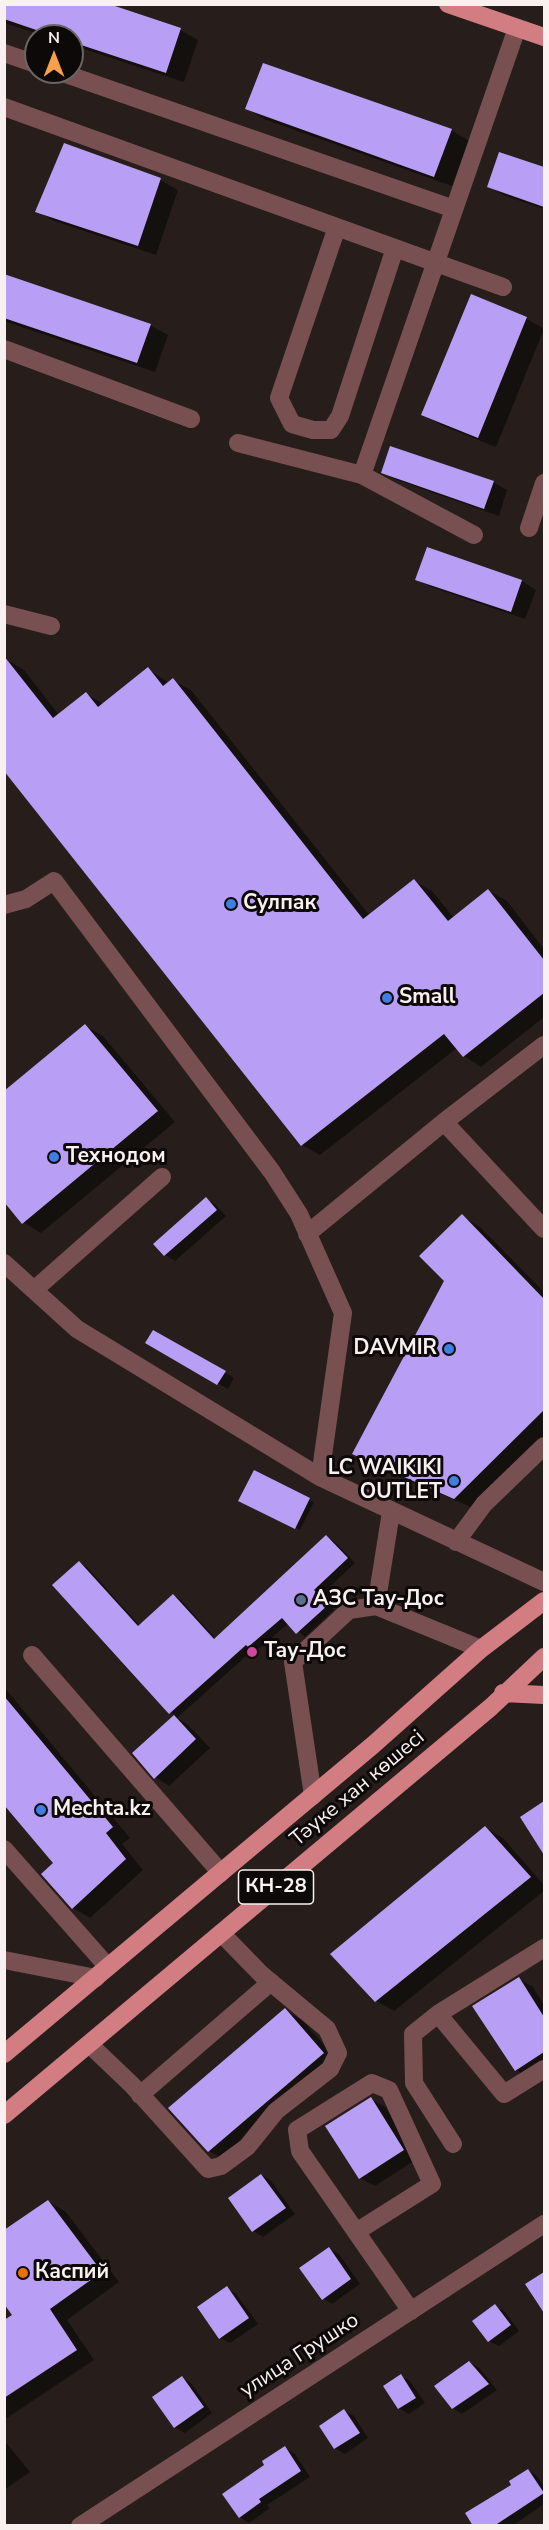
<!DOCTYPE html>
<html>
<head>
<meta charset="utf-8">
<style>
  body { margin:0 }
  #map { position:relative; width:549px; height:2530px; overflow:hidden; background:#271e1b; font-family:"Nunito Sans",sans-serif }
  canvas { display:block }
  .frame { position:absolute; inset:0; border:6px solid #f8f1ef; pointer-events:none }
  .north { position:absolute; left:24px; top:24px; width:60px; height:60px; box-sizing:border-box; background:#0d0908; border:2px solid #6b6664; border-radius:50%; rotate:0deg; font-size:16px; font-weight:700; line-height:24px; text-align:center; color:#f8f1ef }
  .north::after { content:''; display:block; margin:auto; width:21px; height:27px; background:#f9a04c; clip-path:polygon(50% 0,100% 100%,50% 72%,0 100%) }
</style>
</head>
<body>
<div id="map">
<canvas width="549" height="2530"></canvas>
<div class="frame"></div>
<div class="north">N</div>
</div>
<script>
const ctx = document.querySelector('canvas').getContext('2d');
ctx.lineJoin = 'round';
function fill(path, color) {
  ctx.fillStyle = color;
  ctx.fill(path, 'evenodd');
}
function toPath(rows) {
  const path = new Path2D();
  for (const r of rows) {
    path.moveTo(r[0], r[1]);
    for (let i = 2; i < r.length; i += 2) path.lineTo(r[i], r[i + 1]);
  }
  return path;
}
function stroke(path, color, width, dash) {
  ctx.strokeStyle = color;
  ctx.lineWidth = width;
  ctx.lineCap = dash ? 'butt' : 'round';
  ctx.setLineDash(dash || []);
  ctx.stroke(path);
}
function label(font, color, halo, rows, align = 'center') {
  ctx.font = font + ' "Nunito Sans",sans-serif';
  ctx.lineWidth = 6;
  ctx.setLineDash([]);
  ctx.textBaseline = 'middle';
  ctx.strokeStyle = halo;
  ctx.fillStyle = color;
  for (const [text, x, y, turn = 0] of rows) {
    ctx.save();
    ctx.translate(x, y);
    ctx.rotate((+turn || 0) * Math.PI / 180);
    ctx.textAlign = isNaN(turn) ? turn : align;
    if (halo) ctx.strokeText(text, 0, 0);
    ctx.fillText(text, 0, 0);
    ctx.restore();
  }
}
fill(toPath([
  [4,4,180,30,198,40,184,82,72,45,72,36,45,36,4,23],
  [247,108,451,130,469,141,452,186,264,119],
  [500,154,544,169,544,209,503,195,489,186],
  [160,180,178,190,156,255,54,221,37,211],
  [4,276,150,325,168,335,155,372,4,321],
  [472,296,527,319,544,329,496,447,441,425,423,414],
  [383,472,493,482,507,490,499,516,397,480],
  [428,549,522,581,536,590,525,619,431,587,417,579],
  [6,659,24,670,59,715,86,694,104,704,148,669,169,683,173,680,191,690,370,916,414,881,432,891,454,918,489,891,507,901,544,949,544,1017,481,1067,464,1056,457,1048,320,1155,302,1145],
  [85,1026,103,1036,175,1122,41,1233,23,1222],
  [206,1199,216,1205,226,1216,175,1261,165,1255,155,1244],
  [462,1216,480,1227,544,1292,544,1438,473,1508,371,1464,354,1454,445,1281],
  [154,1332,234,1378,228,1389,147,1343],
  [254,1472,314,1502,300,1530,240,1500],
  [327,1537,334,1541,355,1563,321,1595,334,1610,305,1637,289,1623,256,1651,254,1649,177,1718,188,1725,210,1748,169,1786,155,1777,175,1716,54,1586,79,1563,87,1567,140,1626,174,1596,181,1600,216,1639],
  [4,1687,130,1838,122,1844,143,1870,90,1918,73,1908,55,1863,4,1803],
  [544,1803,544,1852,522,1817],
  [485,1828,503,1838,544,1885,544,1891,394,2011,376,2001,333,1955],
  [519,1979,533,1987,544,2005,544,2069,530,2078,516,2070],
  [285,2010,303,2021,341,2064,227,2161,209,2151],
  [371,2099,385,2107,417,2159,375,2186,360,2178,327,2126],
  [262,2175,271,2181,295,2214,263,2237,253,2231],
  [48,2201,66,2212,119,2282,67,2320,94,2360,4,2420,4,2322,14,2316],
  [329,2249,339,2254,360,2284,332,2304,323,2298],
  [227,2288,236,2294,258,2324,230,2343,220,2338],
  [495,2306,505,2312,519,2331,499,2346,489,2341],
  [469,2362,479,2368,497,2390,462,2414,453,2408],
  [401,2376,410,2381,425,2403,409,2414,399,2408,385,2386],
  [182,2378,191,2383,212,2413,185,2433,175,2427],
  [344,2411,354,2416,368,2438,345,2454,335,2448],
  [4,2440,30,2472,4,2490],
  [285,2448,295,2454,310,2477,267,2505,270,2508,249,2523,240,2517,266,2465],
  [528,2470,537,2476,544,2487,544,2504,512,2526,475,2526]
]), '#0007');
fill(toPath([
  [4,4,109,4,181,28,166,73,72,42,72,36,54,36,4,19],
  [263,63,452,129,434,177,245,109],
  [64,143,161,178,138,246,35,212],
  [499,152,544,167,544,207,487,187],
  [4,274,151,324,137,363,4,318],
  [471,294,527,317,478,438,421,415],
  [390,446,494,481,484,509,381,473],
  [427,547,522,580,511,612,415,580],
  [4,656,53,718,86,692,98,707,148,667,163,686,173,678,363,919,414,879,448,921,488,889,544,960,544,993,463,1057,444,1034,301,1146,4,771],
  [85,1024,158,1111,22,1224,4,1202,4,1091],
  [206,1197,217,1210,164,1256,153,1244],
  [462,1214,544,1299,544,1410,454,1499,352,1454,444,1281,419,1256],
  [153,1330,226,1371,217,1385,145,1343],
  [254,1470,310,1498,295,1529,238,1501],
  [326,1535,348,1558,314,1590,328,1605,296,1634,282,1618,248,1647,246,1645,169,1714,52,1585,79,1561,138,1626,173,1594,214,1639],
  [4,1696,113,1827,106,1833,126,1859,72,1909,41,1874,53,1863,4,1805],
  [174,1715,196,1739,154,1779,132,1753],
  [544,1801,544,1855,520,1817],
  [485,1826,531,1877,375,2002,330,1954],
  [519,1977,544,2017,544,2052,515,2071,472,2006],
  [285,2008,324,2053,208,2152,168,2108],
  [371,2097,404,2150,359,2179,325,2126],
  [261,2174,286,2208,252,2232,228,2198],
  [48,2200,102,2272,50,2309,77,2350,4,2398,4,2320,12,2315,4,2304,4,2230],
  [329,2247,351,2279,322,2300,299,2268],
  [544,2272,544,2313,525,2284],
  [227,2286,249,2318,219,2339,197,2307],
  [495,2304,511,2325,488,2342,472,2321],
  [469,2361,489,2384,452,2409,434,2386],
  [401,2374,416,2398,398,2409,383,2386],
  [182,2376,204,2407,174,2428,152,2397],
  [344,2409,360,2433,334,2449,319,2426],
  [285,2446,301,2471,259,2499,261,2502,239,2518,222,2494,264,2465,262,2461],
  [528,2469,544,2493,494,2526,473,2526,465,2513,511,2485,509,2481]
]), '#b99ef5');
stroke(toPath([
  [4,53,36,64],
  [60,72,454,209],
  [4,107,503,287],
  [337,227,279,398,292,424,313,430,331,430,340,416,395,248],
  [4,349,191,419],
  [238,443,362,475,474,535],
  [362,475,517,28],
  [529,528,544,483],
  [4,614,51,626],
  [4,905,26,899,54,881,272,1172,299,1214,343,1313,320,1477],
  [444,1122,544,1229],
  [307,1234,444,1122,544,1045],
  [4,1263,77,1329,320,1477,544,1582],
  [34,1290,162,1177],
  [456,1542,484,1504,544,1446],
  [376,1606,391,1512],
  [32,1655,221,1873],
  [313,1796,293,1662,349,1610,376,1606,481,1649],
  [4,1849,108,1967],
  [4,1960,96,1978],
  [438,2014,504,2094,544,2069],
  [89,2044,132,2085,208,2169,221,2166,247,2147,276,2111,330,2069,338,2053,327,2029,262,1975,221,1933],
  [140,2095,271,1982],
  [453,2144,414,2083,413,2034,438,2014,544,1948],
  [356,2232,432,2184,389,2090,372,2083,297,2130,300,2151,411,2311],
  [80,2526,544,2224]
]), '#795051', 18);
stroke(toPath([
  [448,4,544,37],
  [503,1693,544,1695],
  [4,2054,373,1745,481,1649,544,1601],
  [4,2115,491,1707,544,1657]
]), '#d27d81', 18);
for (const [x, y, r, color] of [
  [231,904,6,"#3f7fe0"],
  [387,998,6,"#3f7fe0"],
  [54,1157,6,"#3f7fe0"],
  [449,1349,6,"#3f7fe0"],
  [454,1481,6,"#3f7fe0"],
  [301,1600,6,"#5c6f8a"],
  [252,1652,6,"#d1479c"],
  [41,1810,6,"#3f7fe0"],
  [23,2273,6,"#e8710a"]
]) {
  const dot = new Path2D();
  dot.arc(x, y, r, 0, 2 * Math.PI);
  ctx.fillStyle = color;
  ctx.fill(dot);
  stroke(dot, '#0d0908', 2);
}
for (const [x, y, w] of [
  [276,1887,75]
]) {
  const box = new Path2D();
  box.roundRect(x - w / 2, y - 17, w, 34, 4.5);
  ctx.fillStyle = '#0d0908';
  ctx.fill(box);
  stroke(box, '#f8f1ef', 1.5);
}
label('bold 20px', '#f8f1ef', null, [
  ["КН-28",276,1887]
]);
label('bold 21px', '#f8f1ef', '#0d0908', [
  ["Сулпак",243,904],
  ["Small",399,998],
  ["Технодом",66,1157],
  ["DAVMIR",437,1349,"right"],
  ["LC WAIKIKI",442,1469,"right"],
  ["OUTLET",442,1493,"right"],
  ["АЗС Тау-Дос",313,1600],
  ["Тау-Дос",264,1652],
  ["Mechta.kz",53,1810],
  ["Каспий",35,2273]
], 'left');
label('21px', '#f8f1ef', '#0d0908', [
  ["Тәуке хан көшесі",358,1789,-40],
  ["улица Грушко",300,2356,-33]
]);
</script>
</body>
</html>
